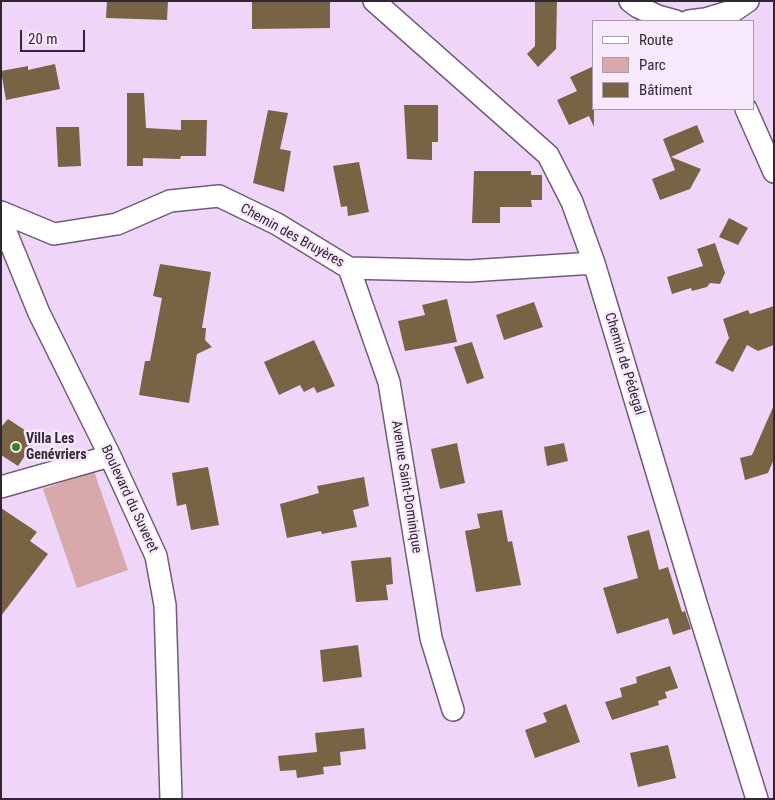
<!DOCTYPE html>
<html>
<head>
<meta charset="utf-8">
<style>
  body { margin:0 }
  #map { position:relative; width:775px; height:800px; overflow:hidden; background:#efd6f8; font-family:"Roboto Condensed",sans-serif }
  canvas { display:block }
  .frame { position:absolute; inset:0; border:2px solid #312734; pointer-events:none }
  .legend { position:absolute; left:592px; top:20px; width:162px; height:90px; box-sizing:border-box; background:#f7e8fc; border:1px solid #a89bac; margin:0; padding:6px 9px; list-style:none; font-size:15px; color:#312734 }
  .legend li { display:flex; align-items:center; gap:10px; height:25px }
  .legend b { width:25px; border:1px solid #a89bac }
  .scale { position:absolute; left:20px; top:30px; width:65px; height:22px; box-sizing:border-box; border:2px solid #312734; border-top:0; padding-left:6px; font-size:15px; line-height:18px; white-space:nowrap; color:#312734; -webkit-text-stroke:4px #f7e8fc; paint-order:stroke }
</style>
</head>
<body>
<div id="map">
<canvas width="775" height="800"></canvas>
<div class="frame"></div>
<ul class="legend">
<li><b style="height:6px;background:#fff"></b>Route</li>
<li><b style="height:14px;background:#d7a9aa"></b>Parc</li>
<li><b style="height:14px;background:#786444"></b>Bâtiment</li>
</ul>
<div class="scale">20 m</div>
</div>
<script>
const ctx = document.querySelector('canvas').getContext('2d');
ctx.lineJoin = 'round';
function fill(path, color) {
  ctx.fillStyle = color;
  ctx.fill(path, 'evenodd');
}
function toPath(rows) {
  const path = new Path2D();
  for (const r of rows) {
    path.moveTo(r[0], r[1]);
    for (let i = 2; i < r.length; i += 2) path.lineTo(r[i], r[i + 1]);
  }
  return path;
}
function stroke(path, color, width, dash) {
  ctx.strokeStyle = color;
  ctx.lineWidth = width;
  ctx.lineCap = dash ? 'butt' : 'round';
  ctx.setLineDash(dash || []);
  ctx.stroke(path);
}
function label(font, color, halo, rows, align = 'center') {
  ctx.font = font + ' "Roboto Condensed",sans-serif';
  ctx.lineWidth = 5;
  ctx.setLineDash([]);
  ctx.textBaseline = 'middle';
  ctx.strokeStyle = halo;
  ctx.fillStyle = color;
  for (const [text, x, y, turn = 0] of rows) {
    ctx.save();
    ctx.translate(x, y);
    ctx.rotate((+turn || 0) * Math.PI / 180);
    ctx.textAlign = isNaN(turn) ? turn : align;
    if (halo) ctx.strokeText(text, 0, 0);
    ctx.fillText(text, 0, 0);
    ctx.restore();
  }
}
fill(toPath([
  [94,471,128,570,77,588,43,489]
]), '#d7a9aa');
fill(toPath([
  [107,1,168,1,167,20,106,18],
  [252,1,330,2,330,28,252,29],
  [535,1,557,1,556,49,538,67,527,54,535,46],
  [55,64,60,89,6,100,1,71,28,66,28,70],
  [594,66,594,127,589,116,569,125,557,100,577,91,570,77],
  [127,93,144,93,146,128,181,130,181,120,207,120,206,156,181,156,180,159,143,158,143,166,127,166],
  [404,105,438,105,438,142,432,142,432,160,407,159],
  [268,110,288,113,280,149,291,151,284,192,253,183],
  [697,125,704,142,671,157,701,169,690,189,660,200,652,179,675,170,663,139],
  [56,127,79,127,81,166,58,167],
  [359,162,369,212,348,216,347,206,341,207,333,166],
  [474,171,531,171,531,175,542,175,542,200,531,200,532,207,500,207,500,223,472,223],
  [729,218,748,228,738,245,719,237],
  [715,243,725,273,720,284,710,283,707,287,692,291,691,288,672,294,667,277,703,266,697,249],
  [160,264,211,272,202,328,206,328,205,340,212,347,197,354,189,403,139,395,145,361,150,361,162,298,153,296],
  [447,299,457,342,405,351,398,321,425,315,422,305],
  [534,302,543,327,504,340,496,315],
  [774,306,774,345,758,351,747,345,733,372,715,363,729,338,723,319,748,310,750,314],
  [314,340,335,386,317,393,314,387,304,392,300,385,279,395,264,362],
  [472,342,484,378,467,384,454,347],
  [774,405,774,459,768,473,745,480,740,458,752,455],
  [8,419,37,438,18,466,1,455,1,427],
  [457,443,465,483,440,489,431,449],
  [564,443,568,461,547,466,544,447],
  [208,467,219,525,191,530,186,504,177,506,172,473],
  [364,477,369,506,353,510,357,527,322,534,321,531,287,538,280,504,319,493,317,486],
  [1,508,37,532,30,541,48,554,1,616],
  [502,510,508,542,512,541,521,585,476,592,465,531,480,528,477,514],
  [649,530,659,570,668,567,682,612,685,611,691,629,673,635,668,618,617,634,603,588,638,578,627,536],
  [391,557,393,584,386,585,388,600,356,602,351,561],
  [358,645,362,677,323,682,320,650],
  [670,666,678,688,665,692,667,698,658,701,659,705,612,720,605,702,622,697,620,688,637,683,636,677],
  [566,704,580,742,535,758,525,730,547,722,543,713],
  [364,728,366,749,340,752,341,765,323,767,324,774,297,778,296,770,280,771,278,756,317,752,315,733],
  [668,745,676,778,638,787,630,753]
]), '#786444');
const minor = toPath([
  [374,1,548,155,572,202,594,263,697,606,757,799],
  [630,1,638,7,658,16,676,21],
  [689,21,705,19,735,10,748,1],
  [746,109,774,172],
  [1,212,54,234,117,224,170,201,219,196,277,224,349,268,469,271,594,263],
  [1,220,39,313,110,456,156,556,165,605,171,799],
  [349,268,389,382,431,638,453,710],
  [1,487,110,456]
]);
stroke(minor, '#705b78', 24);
stroke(minor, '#fff', 21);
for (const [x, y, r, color] of [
  [16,447,5,"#3f8020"]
]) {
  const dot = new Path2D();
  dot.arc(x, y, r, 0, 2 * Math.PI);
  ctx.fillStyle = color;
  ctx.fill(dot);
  stroke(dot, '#f7e8fc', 2);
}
label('14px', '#312734', '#f7e8fc', [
  ["Chemin des Bruyères",292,236,29],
  ["Chemin de Pédegal",624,364,73],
  ["Avenue Saint-Dominique",406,487,81],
  ["Boulevard du Suveret",129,499,65]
]);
label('bold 14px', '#312734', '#f7e8fc', [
  ["Villa Les",26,439],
  ["Genévriers",26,455]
], 'left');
</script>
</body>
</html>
